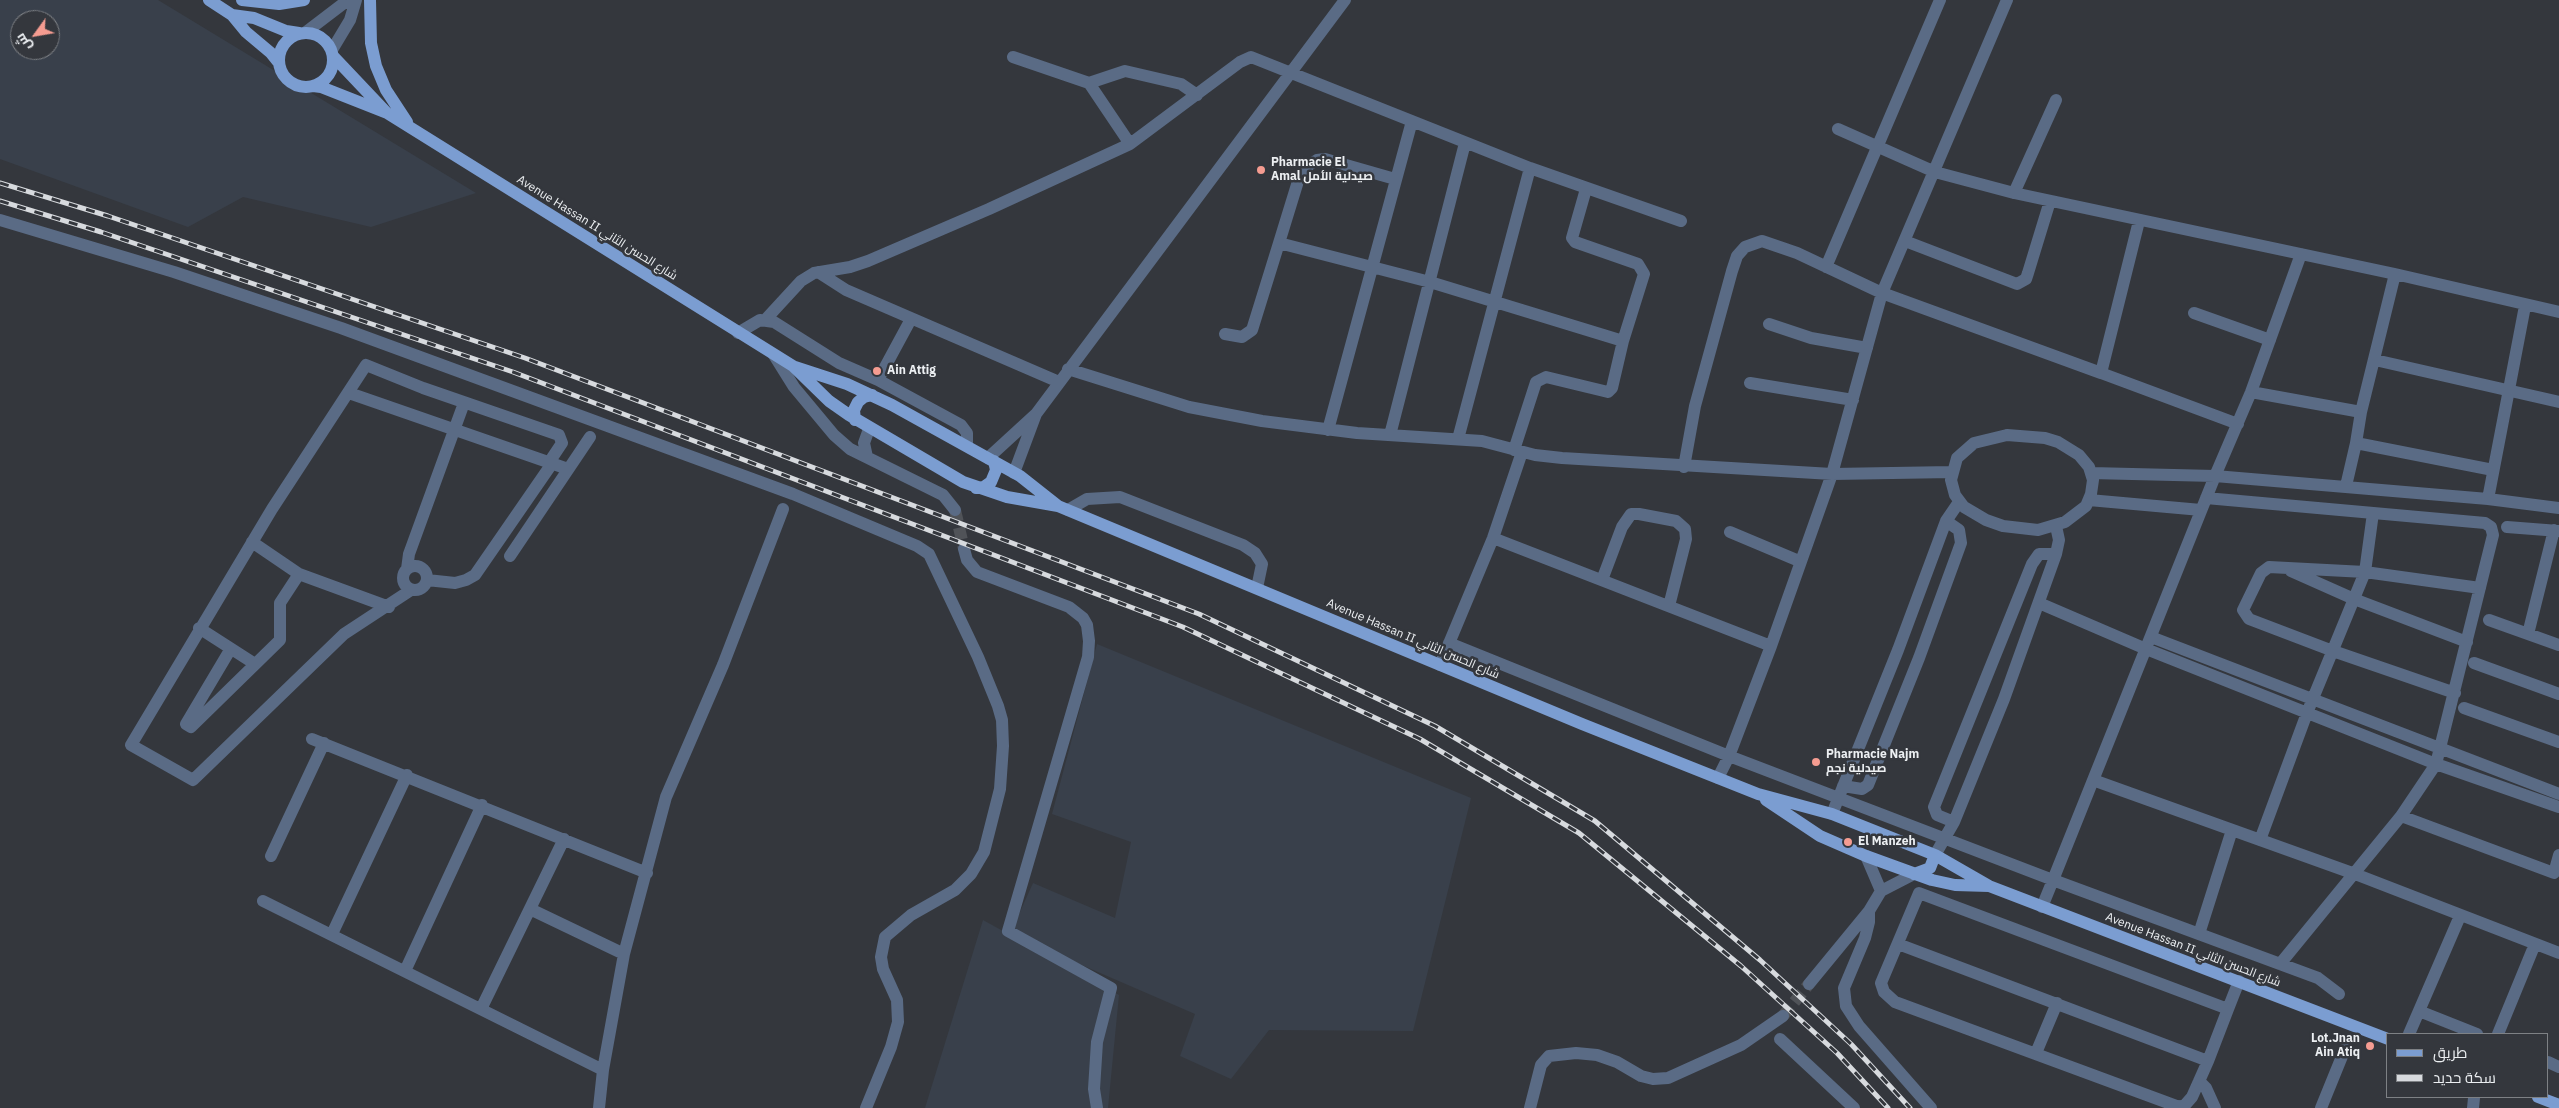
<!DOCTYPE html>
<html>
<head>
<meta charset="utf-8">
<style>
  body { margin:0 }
  #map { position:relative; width:2559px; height:1108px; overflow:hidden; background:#34373d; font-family:"IBM Plex Sans",Cairo,sans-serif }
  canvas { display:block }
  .legend { position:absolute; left:2386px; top:1033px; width:162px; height:65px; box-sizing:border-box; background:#34373d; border:1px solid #7e8185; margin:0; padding:6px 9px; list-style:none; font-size:15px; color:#eceff2 }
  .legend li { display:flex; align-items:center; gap:10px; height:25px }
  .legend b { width:25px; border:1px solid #7e8185 }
  .north { position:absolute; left:10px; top:10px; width:50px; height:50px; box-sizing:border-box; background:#34373d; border:1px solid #7e8185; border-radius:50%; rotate:238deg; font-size:14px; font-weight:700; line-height:20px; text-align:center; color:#eceff2 }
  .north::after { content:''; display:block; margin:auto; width:18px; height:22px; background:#f59c91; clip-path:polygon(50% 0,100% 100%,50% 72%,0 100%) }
</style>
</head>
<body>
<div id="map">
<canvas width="2559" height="1108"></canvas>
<ul class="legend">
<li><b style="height:6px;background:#7b9dd1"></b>طريق</li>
<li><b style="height:6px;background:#d7dade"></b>سكة حديد</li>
</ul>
<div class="north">ش</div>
</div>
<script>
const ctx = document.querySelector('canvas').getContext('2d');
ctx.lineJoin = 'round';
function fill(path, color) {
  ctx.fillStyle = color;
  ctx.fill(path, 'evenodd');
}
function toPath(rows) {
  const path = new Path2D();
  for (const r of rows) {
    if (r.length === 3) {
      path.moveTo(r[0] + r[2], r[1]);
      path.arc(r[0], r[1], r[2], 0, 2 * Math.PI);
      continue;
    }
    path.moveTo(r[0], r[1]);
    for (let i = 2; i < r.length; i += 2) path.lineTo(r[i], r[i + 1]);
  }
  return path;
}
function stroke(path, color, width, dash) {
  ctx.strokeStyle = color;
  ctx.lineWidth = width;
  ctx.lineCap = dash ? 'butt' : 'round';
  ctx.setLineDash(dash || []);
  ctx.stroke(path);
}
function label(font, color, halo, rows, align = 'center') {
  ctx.font = font + ' "IBM Plex Sans",Cairo,sans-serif';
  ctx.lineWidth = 5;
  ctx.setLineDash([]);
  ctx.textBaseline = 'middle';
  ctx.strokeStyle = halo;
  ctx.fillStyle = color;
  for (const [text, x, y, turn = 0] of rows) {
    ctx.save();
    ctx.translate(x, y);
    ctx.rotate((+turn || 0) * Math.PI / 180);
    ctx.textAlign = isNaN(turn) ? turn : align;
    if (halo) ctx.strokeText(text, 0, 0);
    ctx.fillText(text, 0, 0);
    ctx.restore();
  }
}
fill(toPath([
  [0,0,158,0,476,193,371,227,243,197,188,227,0,159],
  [20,20,50,20,50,50,20,50],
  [1097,644,1471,798,1413,1031,1269,1030,1231,1079,1180,1056,1195,1014,1010,934,1033,883,1115,918,1131,842,1052,814],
  [983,920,1119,995,1108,1108,925,1108]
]), '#39404b');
stroke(toPath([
  [955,510,964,549],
  [1783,1016,1809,984]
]), '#505358', 12, [12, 6]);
stroke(toPath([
  [306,32,348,0],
  [332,50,350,20,356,0],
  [1013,57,1089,83,1130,144],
  [1089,83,1125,71,1181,84,1197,95],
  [1838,129,1935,172,2014,193,2395,274,2559,312],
  [1586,189,1572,238,1575,242,1638,264,1644,274,1623,341],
  [2014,193,2056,100],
  [0,220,174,272,341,328,793,494,917,546,929,554,978,657,998,706,1002,720,1003,746,1000,789,984,852,971,874,955,890,911,915,885,937,881,957,883,969,897,1000,898,1022,891,1047,866,1108],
  [2139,221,2101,373,2238,424],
  [1905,241,2017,284,2026,279,2028,273,2050,201],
  [1279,243,1299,178,1309,165,1317,160,1325,159,1395,179],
  [1826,267,1940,0],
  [818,272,846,290,1059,382],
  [2395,274,2361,412,2356,443,2493,470],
  [2194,313,2270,340],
  [766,319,801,281,814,273,850,267,868,261,989,209,1130,144,1240,62,1251,57,1530,168,1681,221],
  [1769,324,1811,338,1867,348],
  [738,333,760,320,774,322,839,363,878,380,961,425,967,433,967,446],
  [1225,334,1242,337,1252,330,1279,243,1430,282,1623,341,1612,388,1608,392,1546,377,1536,382,1514,450],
  [774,355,794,387,834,435,850,449,943,495,955,510],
  [2375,360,2559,402],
  [1068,369,1189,407,1262,421,1357,433,1482,441,1535,455,1562,458,1832,474,1952,472],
  [878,380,911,319],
  [1750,383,1853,400],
  [2251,392,2361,412],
  [349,393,568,469],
  [1328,430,1412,121],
  [1390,435,1465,143],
  [2007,435,2045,438,2058,442,2079,455,2089,467,2093,480,2091,494,2086,506,2065,522,2038,530,2003,526,1986,520,1964,507,1955,495,1951,480,1957,458,1974,443,2007,435],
  [1458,439,1530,168],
  [867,457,864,443,869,429],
  [988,458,1036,414,1345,0],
  [1684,467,1695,406,1732,271,1737,256,1745,247,1762,241,1797,253,1882,293,2101,373],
  [1014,473,1036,414],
  [2091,473,2215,476,2488,499,2559,508],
  [2346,486,2356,443],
  [2206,498,2485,523,2491,527,2493,535,2436,764,2401,816,2280,964],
  [2488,499,2525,306],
  [2089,500,2201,510],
  [1068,510,1087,499,1120,497,1243,545,1255,553,1262,564,1257,588],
  [2507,527,2559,531],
  [1730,532,1799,561],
  [1493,538,1771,646],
  [252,542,299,574,389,607],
  [964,549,967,560,977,572,1069,607,1083,618,1087,625,1089,641,1088,657,1008,931,1111,988,1097,1042,1094,1089,1097,1108],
  [510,556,590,437],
  [415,578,12],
  [407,569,409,554,464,403],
  [2291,571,2354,599,2467,642],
  [427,580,455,583,466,580,475,575,551,465],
  [1602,580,1622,527,1631,514,1639,514,1676,521,1685,529,1686,539,1669,606],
  [411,590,344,634,193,780,131,745,272,509,366,365,423,388,559,435,562,443,548,464],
  [2039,603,2146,649,2436,764,2559,807],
  [2489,620,2559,645],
  [199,628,255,664],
  [2528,634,2554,530],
  [2151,637,2559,794],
  [1449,643,1729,756,2053,880,2215,476,2251,392,2301,254],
  [230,650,186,724,191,727,280,640,280,603,299,574],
  [2474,663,2559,694],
  [1440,665,1493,538,1522,452],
  [2455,693,2333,651,2249,619,2243,610,2261,573,2269,567,2365,572,2480,588],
  [2464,708,2559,742],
  [312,739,647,873],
  [1718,778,1729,756,1771,646,1832,474,1882,293,2007,0],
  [2093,780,2355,874,2559,953],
  [1843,786,1862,789,1868,785,1919,658,1961,543,1959,530,1946,521],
  [1832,814,1898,650,1946,521,1959,502],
  [2401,816,2554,873,2559,855],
  [1954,822,1937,815,1934,807,2032,564,2039,554,2056,554],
  [2260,840,2307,713,2365,572,2373,513],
  [1935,855,1954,822,2004,699,2056,554,2059,540,2056,526],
  [271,856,324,743],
  [1881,891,1914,874],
  [263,901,603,1070],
  [2042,907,2053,880,2318,978,2339,994],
  [530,909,624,954],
  [1869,911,1869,922,1865,938,1844,988,1846,1006,1859,1026,1931,1108],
  [332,934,407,775],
  [2199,934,2232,830],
  [1898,944,2208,1061],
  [405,971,482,805],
  [1809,984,1869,911,1881,891,1866,856],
  [481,1009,564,839],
  [2228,1009,1919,893,1881,983,1884,992,1895,1002,2179,1107,2185,1105,2192,1097,2208,1061,2228,1009,2239,981],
  [2419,1011,2477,1034],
  [2409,1034,2460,916],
  [2498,1034,2535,944],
  [1780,1039,1854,1108],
  [2036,1053,2057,1003],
  [2548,1062,2559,1067],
  [2199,1081,2206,1088,2215,1108],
  [599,1108,603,1070,624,954,666,797,723,665,783,509],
  [1530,1108,1541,1065,1549,1056,1576,1053,1597,1055,1617,1062,1641,1076,1653,1079,1668,1078,1741,1045,1783,1016],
  [2321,1108,2345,1049],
  [2473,1108,2474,1098]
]), '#5a6b85', 12);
stroke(toPath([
  [209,0,232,15,246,32,271,53,279,63],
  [242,0,279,4,304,0],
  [370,0,371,43,376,66,386,90,407,122],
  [232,15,254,18,286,31,299,33],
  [306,60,27],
  [333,56,386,112],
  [313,86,321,87,387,113,793,366,829,401,849,415,963,482,1007,497,1058,506,1582,724,1758,794,1832,814,1935,855,1989,886,2388,1039],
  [795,367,847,384,892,405,1020,476,1058,506],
  [855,420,854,410,858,402,864,397,872,395],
  [976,488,984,487,991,482,996,470,994,461],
  [1766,800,1820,836,1866,856,1932,880,1955,885,1989,886],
  [1914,874,1930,868,1935,855],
  [2538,1097,2559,1105]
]), '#7b9dd1', 12);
const rail = toPath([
  [0,183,108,216,525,358,841,478,1199,614,1435,726,1595,821,1760,960,1851,1044,1910,1108],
  [0,201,101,232,513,372,1183,627,1420,739,1579,833,1741,966,1837,1053,1888,1108]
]);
stroke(rail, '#d7dade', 5);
stroke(rail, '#34373d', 3, [9]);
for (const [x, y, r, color] of [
  [1261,170,5,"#f59c91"],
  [877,371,5,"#f59c91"],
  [1816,762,5,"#f59c91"],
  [1848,842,5,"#f59c91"],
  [2370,1046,5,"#f59c91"]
]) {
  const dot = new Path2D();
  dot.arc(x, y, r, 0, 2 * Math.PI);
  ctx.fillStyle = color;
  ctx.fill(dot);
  stroke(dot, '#34373d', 2);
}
label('bold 12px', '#eceff2', '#34373d', [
  ["Pharmacie El",1271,163],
  ["Amal صيدلية الأمل",1271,177],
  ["Ain Attig",887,371],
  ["Pharmacie Najm",1826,755],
  ["صيدلية نجم",1826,769],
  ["El Manzeh",1858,842],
  ["Lot.Jnan",2360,1039,"right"],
  ["Ain Atiq",2360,1053,"right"]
], 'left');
label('12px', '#eceff2', '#34373d', [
  ["Avenue Hassan II شارع الحسن الثاني",597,228,32],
  ["Avenue Hassan II شارع الحسن الثاني",1413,639,23],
  ["Avenue Hassan II شارع الحسن الثاني",2193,950,21]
]);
</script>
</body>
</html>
